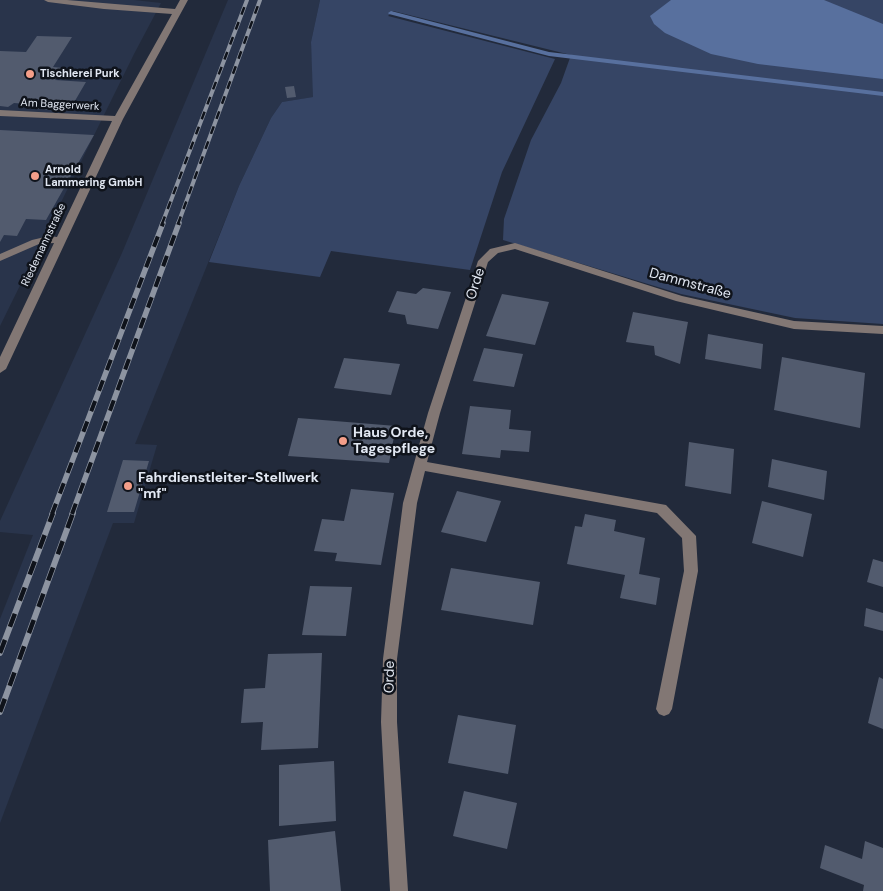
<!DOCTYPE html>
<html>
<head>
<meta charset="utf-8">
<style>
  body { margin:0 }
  canvas { display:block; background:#222a3b }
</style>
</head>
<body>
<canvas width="883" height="891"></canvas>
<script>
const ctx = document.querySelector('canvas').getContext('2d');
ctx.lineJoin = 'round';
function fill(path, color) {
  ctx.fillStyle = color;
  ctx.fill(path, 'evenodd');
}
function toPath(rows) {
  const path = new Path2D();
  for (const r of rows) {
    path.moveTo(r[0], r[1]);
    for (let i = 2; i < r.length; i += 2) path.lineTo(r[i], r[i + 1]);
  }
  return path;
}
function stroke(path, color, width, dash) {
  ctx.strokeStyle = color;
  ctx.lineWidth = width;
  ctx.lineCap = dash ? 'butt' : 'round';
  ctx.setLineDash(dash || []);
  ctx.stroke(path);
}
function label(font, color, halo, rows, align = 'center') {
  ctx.font = font + ' "DM Sans",sans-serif';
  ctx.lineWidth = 5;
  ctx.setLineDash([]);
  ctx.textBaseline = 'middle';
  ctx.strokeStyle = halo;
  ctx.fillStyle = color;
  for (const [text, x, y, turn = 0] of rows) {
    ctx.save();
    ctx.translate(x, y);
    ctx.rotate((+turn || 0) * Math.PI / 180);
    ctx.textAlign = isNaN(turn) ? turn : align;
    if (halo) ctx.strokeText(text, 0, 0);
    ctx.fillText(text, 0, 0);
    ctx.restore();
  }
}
fill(toPath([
  [0,0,134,0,161,3,134,54,0,326],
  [228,0,320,0,311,42,314,97,282,102,271,118,239,186,135,444,157,445,134,523,113,523,0,823,0,619,33,535,0,532,0,521,122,253]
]), '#29344b');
fill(toPath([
  [320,0,883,0,883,324,795,318,681,294,503,240,504,219,531,140,561,83,571,55,393,11,388,16,555,59,502,172,470,270,331,251,320,277,209,262,239,186,271,118,282,102,313,97,311,42]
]), '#364565');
fill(toPath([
  [671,0,824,0,883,24,883,79,758,64,711,54,665,33,654,24,650,16]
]), '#58709e');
fill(toPath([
  [391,11,549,52,883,92,883,96,549,56,389,14,388,13,391,11]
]), '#58709e');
fill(toPath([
  [37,36,72,37,53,67,63,68,55,80,86,82,69,111,36,109,39,105,14,103,8,107,0,106,0,51,26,52],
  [294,86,296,97,287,98,285,87],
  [0,130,94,135,46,220,26,219,17,236,4,235,0,242],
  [423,288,451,292,438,329,407,324,405,315,388,312,397,291,416,294],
  [502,294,549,302,535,345,486,336],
  [633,312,688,322,680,364,655,355,654,346,626,342],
  [708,334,763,344,761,369,705,359],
  [484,348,523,354,514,387,473,381],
  [782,357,865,373,860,428,774,410],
  [344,358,400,364,391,395,334,388],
  [470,406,511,410,509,429,531,431,529,452,501,450,500,458,462,454],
  [298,418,396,426,389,463,288,456],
  [689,442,734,449,731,494,685,486],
  [772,459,827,471,824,500,768,487],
  [123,460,149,461,134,512,107,512],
  [351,489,394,493,381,565,335,561,337,553,314,551,322,519,344,521],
  [457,491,501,501,486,542,441,532],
  [762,501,812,514,803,557,752,543],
  [585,514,616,520,614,531,645,538,639,574,660,578,656,605,620,598,625,575,567,564,575,526,582,527],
  [873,559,883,562,883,587,867,582],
  [451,568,540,582,533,625,441,610],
  [310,586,352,587,346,636,302,635],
  [866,608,883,613,883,631,864,626],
  [322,653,318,748,261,750,263,722,241,723,244,689,265,688,268,654],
  [879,677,883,679,883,729,868,723],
  [458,715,516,725,508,774,448,763],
  [334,761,336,821,279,826,279,765],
  [464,791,517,803,507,849,453,836],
  [335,831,341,891,270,891,268,840],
  [865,841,883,848,883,891,863,891,864,885,820,868,825,845,862,859]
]), '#525b6e');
fill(toPath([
  [44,0,67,0,175,9,180,0,188,0,123,119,6,369,0,373,0,357,54,243,39,244,0,261,0,254,32,240,49,236,57,237,112,121,0,116,0,110,115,116,172,14,104,9,48,2,44,0],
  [515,243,682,296,794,321,883,326,883,334,794,329,676,301,515,249,498,253,488,262,440,413,427,462,666,505,696,536,698,571,672,709,669,714,664,716,659,714,656,709,684,571,682,538,657,513,425,471,417,503,397,659,397,722,408,891,390,891,381,722,383,659,403,503,428,413,478,261,490,249,515,243]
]), '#827774');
const railFar2 = toPath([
  [162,224,247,0],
  [178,224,260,0]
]);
const railFar1 = toPath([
  [52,514,163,223],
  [72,514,179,223]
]);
const rail = toPath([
  [0,653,53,513],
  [0,712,73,513]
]);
stroke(railFar2, '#8d94a1', 4);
stroke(railFar1, '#8d94a1', 5.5);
stroke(rail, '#8d94a1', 6);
stroke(railFar2, '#0f131b', 2.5, [8]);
stroke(railFar1, '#0f131b', 4, [11]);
stroke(rail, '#0f131b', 4.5, [14]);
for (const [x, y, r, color] of [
  [30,74,5,"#f49e89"],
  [35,176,5,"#f49e89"],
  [343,441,5,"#f49e89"],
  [128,486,5,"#f49e89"]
]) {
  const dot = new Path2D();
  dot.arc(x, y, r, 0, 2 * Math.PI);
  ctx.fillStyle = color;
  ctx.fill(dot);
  stroke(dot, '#0f131b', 2);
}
label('bold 11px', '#e2e8f3', '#0f131b', [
  ["Tischlerei Purk",40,74],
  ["Arnold",45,170],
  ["Lammering GmbH",45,183]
], 'left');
label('11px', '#e2e8f3', '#0f131b', [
  ["Am Baggerwerk",60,105,3],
  ["Riedemannstraße",44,245,-65]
]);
label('14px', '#e2e8f3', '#0f131b', [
  ["Orde",476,284,-72],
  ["Dammstraße",690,284,15],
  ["Orde",390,677,-89]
]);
label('bold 14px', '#e2e8f3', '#0f131b', [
  ["Haus Orde,",353,433],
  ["Tagespflege",353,449],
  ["Fahrdienstleiter-Stellwerk",138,478],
  ["\"mf\"",138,494]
], 'left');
</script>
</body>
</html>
